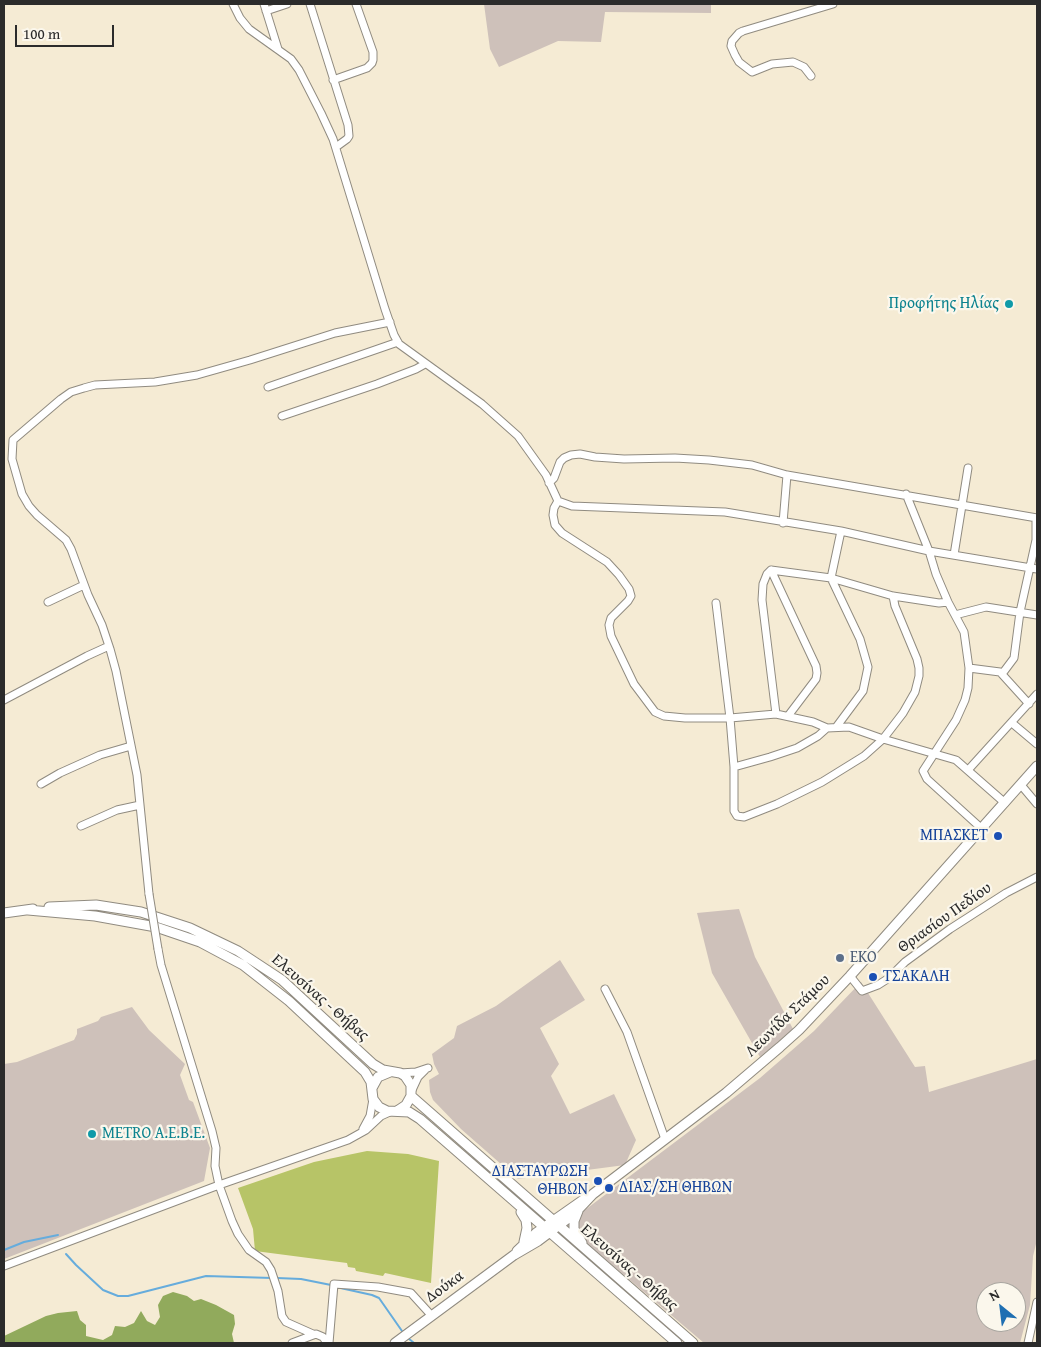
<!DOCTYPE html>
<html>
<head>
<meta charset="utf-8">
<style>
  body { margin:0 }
  #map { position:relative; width:1041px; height:1347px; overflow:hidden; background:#f5ebd4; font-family:"Gentium Book Plus",serif }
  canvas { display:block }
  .frame { position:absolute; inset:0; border:5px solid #2b2b2b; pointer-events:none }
  .north { position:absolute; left:976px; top:1282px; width:50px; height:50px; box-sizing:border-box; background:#fbf7ec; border:1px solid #a8a59f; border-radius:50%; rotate:331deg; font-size:14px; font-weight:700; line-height:20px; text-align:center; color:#2b2b2b }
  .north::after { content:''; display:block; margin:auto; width:18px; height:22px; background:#1f6fb2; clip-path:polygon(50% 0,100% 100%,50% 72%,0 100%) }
  .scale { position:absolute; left:15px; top:25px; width:99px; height:22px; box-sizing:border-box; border:2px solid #2b2b2b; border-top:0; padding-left:6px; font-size:15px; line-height:18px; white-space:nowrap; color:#2b2b2b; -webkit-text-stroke:4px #fbf7ec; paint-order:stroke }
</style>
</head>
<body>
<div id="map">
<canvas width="1041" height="1347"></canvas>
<div class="frame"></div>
<div class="north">N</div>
<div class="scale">100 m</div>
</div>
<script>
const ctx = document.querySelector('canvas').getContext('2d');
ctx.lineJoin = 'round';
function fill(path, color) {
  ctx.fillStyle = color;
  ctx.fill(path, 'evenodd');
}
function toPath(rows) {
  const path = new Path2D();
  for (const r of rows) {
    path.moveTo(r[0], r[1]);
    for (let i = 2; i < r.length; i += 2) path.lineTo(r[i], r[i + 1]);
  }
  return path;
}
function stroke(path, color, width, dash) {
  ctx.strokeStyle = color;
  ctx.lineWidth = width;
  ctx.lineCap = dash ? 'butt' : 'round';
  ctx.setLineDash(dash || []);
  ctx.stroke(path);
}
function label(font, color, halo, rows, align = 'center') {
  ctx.font = font + ' "Gentium Book Plus",serif';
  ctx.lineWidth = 4.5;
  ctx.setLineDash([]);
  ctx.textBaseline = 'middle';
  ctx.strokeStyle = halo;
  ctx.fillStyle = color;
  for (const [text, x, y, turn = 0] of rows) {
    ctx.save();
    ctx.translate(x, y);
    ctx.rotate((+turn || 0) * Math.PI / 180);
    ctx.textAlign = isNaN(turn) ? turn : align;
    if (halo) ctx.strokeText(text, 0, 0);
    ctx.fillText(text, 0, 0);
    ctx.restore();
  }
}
fill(toPath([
  [484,4,711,4,711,13,605,12,601,42,558,41,499,67,490,49],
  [739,909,755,957,793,1029,760,1057,712,973,697,913],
  [560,960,585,1000,540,1028,559,1064,551,1076,570,1114,614,1094,636,1140,625,1165,518,1179,461,1129,433,1100,430,1092,429,1080,439,1074,434,1064,432,1054,454,1038,457,1026,496,1006],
  [861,982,915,1067,925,1066,929,1092,1037,1059,1037,1240,1033,1256,1030,1305,1020,1343,704,1343,565,1225,760,1078,814,1031],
  [986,1292,1016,1292,1016,1322,986,1322],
  [132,1007,149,1030,185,1064,180,1075,189,1100,193,1102,210,1148,204,1181,4,1259,4,1064,17,1062,74,1040,77,1034,77,1029,98,1021,101,1017]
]), '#cec1ba');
fill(toPath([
  [367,1151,408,1154,439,1161,431,1283,385,1273,383,1276,356,1271,355,1268,348,1267,347,1263,255,1251,253,1229,238,1188,314,1162]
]), '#b7c467');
fill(toPath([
  [173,1292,187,1296,194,1301,201,1299,216,1305,234,1315,235,1324,232,1334,234,1343,4,1343,4,1336,46,1316,58,1313,77,1311,80,1320,86,1325,86,1336,103,1340,112,1335,115,1326,125,1327,134,1323,141,1311,147,1321,155,1325,160,1317,158,1305,163,1296]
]), '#91aa5c');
stroke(toPath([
  [4,1250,24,1242,58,1235],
  [66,1254,76,1265,103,1290,118,1296,128,1296,206,1276,272,1278],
  [277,1278,301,1279,331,1285],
  [336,1287,372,1295,379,1298,402,1331],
  [408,1338,414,1343]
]), '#66acdc', 2);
const minor = toPath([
  [233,4,240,18,249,29,291,59,299,70,321,113,333,139,385,309,394,335,399,344,482,404,518,436,546,475,558,501,572,506,725,512,841,531,929,551,1037,569],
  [264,4,278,49],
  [310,4,348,125,349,136,347,139,336,147],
  [266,11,287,4],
  [811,76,804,67,793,62,772,64,752,72,739,62,735,55,731,46,732,41,739,33,743,31,833,4],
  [333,80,367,68,372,63,373,60,373,52,356,4],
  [268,387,398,342],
  [282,416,377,384,416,369,425,364],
  [549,483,554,478,560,462,564,458,571,455,580,454,595,457,624,459,675,458,709,460,752,465,787,475,1037,518],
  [906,494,929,551,936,574,948,602,964,632,969,668,968,688,965,700,956,720,923,771,927,779,981,828],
  [558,501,554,508,553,515,555,525,562,533,607,562,619,575,629,589,631,596,628,601,611,618,609,625,611,636,634,684,655,712,664,716,685,718,730,718,776,714,813,722,827,728,849,727,883,739,956,760,1005,803],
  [783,523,787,475],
  [954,555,968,468],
  [771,570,816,666,817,673,816,679,788,716],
  [48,602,84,585],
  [716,603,730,718,734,767,734,811,737,816,744,817,777,804,822,782,864,756,883,739,903,713,915,692,919,676,919,668,917,659,895,606,893,596],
  [955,615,986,607,1037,615],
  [969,668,1000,672,1029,704],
  [1002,674,1014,658,1020,612,1036,540,1036,518],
  [4,700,87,656,109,646],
  [776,714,762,600,763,584,767,574,771,570,831,578,893,596,939,603,948,602],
  [1012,723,1037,744],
  [837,726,863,691,868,667,860,639,831,578,841,531],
  [734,767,770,757,797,748,818,736,827,728],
  [969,769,1037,694],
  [41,784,60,773,100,755,131,746],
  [1021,785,1037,804],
  [81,826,117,810,140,805],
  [149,894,137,775,116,671,110,649,102,625,88,595,71,549,66,540,37,515,29,506,22,494,12,459,13,440,61,399,71,392,84,388,95,385,155,382,197,375,250,360,335,333,390,322],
  [158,949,161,965,212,1131,216,1148,215,1166,219,1185,232,1221,238,1234,249,1250,266,1262,271,1270,278,1291,282,1316,286,1322,313,1334],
  [850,976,862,991,878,985,889,978,905,962,950,929,1006,893,1037,877],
  [605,989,627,1032,665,1139],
  [400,1073,416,1072,428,1068],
  [412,1090,418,1077,425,1070],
  [363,1129,370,1116,373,1099],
  [4,1266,219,1185,348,1140,366,1130,381,1116,392,1111],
  [292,1343,316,1334,323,1337,327,1343],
  [329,1343,334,1284,378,1287,411,1293,431,1315],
  [1028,1343,1037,1302]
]);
const major = toPath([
  [49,907,96,905,141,912,190,928,238,951,282,980,373,1064,383,1070,400,1073,405,1076,411,1085,411,1096,406,1105,397,1111],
  [28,910,95,916,156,927,200,942,243,965,289,1001,365,1072,371,1082,373,1099,379,1107,387,1111,409,1112,420,1119,677,1343],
  [4,913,33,909],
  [372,1088,378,1077,390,1072],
  [411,1096,693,1343],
  [578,1211,574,1221,574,1229,582,1243],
  [521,1212,526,1220,527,1228,524,1242],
  [517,1251,536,1233,586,1198],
  [395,1343,514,1255,538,1241,574,1214,593,1194,726,1093,780,1047,799,1030,850,976,1037,766]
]);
stroke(minor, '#908b80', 9);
stroke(major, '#908b80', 11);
stroke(minor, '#fff', 7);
stroke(major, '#fff', 9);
const minorBridge = toPath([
  [149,894,158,949]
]);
stroke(minorBridge, '#908b80', 9, []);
stroke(minorBridge, '#fff', 7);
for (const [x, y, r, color] of [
  [1009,304,5,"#0f9aa8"],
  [998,836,5,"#1a4fb4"],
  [840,958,5,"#5c6f8a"],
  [873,977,5,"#1a4fb4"],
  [92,1134,5,"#0f9aa8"],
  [598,1181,5,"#1a4fb4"],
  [609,1188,5,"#1a4fb4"]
]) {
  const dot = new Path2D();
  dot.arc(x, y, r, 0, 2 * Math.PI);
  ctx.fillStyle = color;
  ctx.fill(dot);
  stroke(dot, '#fbf7ec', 2);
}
label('16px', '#0d838f', '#fbf7ec', [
  ["Προφήτης Ηλίας",999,304],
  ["METRO Α.Ε.Β.Ε.",102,1134,"left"]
], 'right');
label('16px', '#164399', '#fbf7ec', [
  ["ΜΠΑΣΚΕΤ",988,836],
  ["ΤΣΑΚΑΛΗ",883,977,"left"],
  ["ΔΙΑΣΤΑΥΡΩΣΗ",588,1172],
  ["ΘΗΒΩΝ",588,1190],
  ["ΔΙΑΣ/ΣΗ ΘΗΒΩΝ",619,1188,"left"]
], 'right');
label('16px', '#2b2b2b', '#fbf7ec', [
  ["Θριασίου Πεδίου",945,918,-35],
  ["Ελευσίνας - Θήβας",320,998,41],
  ["Λεωνίδα Στάμου",788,1016,-44],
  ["Ελευσίνας - Θήβας",629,1268,41],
  ["Δούκα",445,1287,-36]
]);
label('16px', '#4e5e75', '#fbf7ec', [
  ["EKO",850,958]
], 'left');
</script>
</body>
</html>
